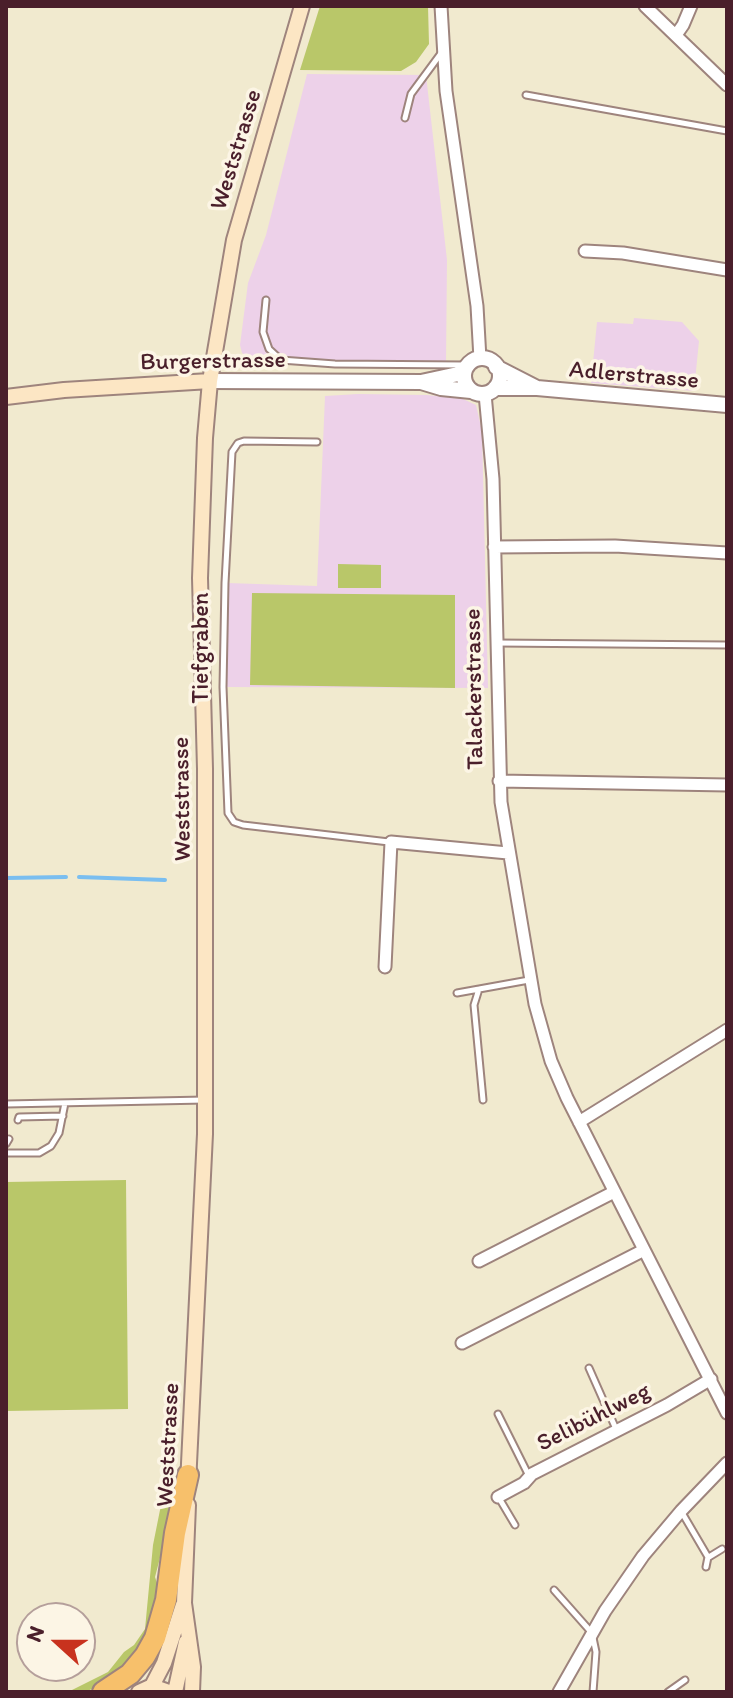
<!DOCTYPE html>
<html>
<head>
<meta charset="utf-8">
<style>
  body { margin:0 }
  #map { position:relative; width:733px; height:1698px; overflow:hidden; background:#f1eacf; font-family:Itim,sans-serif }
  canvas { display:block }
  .frame { position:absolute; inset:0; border:8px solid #4a1f2b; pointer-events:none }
  .north { position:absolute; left:16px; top:1602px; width:80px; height:80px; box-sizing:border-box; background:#fcf5e5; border:2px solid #b59f9b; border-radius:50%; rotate:291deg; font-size:22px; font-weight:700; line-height:32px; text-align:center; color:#4a1f2b }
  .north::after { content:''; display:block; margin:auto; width:28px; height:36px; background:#c8321e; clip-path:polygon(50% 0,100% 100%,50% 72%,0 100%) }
</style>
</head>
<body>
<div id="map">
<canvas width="733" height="1698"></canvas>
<div class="frame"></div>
<div class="north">N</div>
</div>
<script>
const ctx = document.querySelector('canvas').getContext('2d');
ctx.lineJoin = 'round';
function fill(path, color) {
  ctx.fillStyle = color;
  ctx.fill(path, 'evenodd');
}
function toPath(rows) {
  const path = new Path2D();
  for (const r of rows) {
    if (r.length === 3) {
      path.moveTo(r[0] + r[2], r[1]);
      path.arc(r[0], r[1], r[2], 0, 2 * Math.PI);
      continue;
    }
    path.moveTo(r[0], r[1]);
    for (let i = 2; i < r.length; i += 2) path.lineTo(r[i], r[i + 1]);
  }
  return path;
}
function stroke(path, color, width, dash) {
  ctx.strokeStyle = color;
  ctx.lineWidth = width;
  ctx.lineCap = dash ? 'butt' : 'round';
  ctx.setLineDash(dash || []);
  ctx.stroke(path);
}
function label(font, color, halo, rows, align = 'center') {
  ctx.font = font + ' Itim,sans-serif';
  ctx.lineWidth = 7;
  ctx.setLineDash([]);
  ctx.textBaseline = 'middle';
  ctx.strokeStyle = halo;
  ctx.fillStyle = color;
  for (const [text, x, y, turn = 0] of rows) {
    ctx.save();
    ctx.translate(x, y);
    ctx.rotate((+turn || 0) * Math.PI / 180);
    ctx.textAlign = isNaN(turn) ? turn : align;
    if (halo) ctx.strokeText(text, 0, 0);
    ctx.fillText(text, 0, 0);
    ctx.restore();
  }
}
fill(toPath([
  [307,74,426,75,447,260,446,363,257,364,242,353,240,345,248,283,266,235],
  [634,318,682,322,699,341,694,391,591,383,597,322,633,324],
  [358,394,427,395,463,399,476,405,482,431,488,688,226,687,227,583,317,586,325,396]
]), '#edd1e9');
fill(toPath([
  [320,6,428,6,429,44,416,62,401,71,300,70],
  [338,564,381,565,381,588,338,588],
  [252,593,455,595,455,688,250,685],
  [126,1180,128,1409,6,1411,6,1182],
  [172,1485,169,1523,155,1577,162,1598,142,1651,106,1683,85,1692,68,1692,108,1672,124,1652,134,1645,145,1629,153,1545,163,1495]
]), '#b9c769');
stroke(toPath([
  [79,877,165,880],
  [6,878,66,877]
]), '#7abef0', 4);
const service = toPath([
  [526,95,727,131],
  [405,118,411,94,442,52],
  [266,300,263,332,269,349,281,360,335,364,464,365],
  [317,442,244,441,238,443,232,452,225,583,223,687,228,813,234,822,243,825,389,842],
  [497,643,727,645],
  [479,989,474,1005,483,1100],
  [457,993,529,980],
  [6,1104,205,1100],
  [18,1120,19,1117,63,1116],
  [6,1144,9,1139],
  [6,1153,39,1153,51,1146,59,1133,65,1103],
  [589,1368,616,1429],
  [498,1414,529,1476],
  [499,1498,515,1525],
  [681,1511,708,1557,706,1567],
  [709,1557,722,1549],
  [554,1590,592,1633,596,1652,593,1692],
  [668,1692,685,1680]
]);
const minor = toPath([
  [441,6,446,91,477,306,480,359],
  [645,6,727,85],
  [676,35,683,25,691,6],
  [585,251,623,253,727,270],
  [485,394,493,479,501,802,535,1004,551,1061,567,1098,727,1413],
  [494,547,615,546,727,553],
  [499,781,727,785],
  [385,967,391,842,508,853],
  [579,1122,727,1030],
  [479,1261,614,1192],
  [462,1343,644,1250],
  [498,1497,524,1483,532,1474,667,1405,711,1379],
  [559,1692,605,1611,643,1556,681,1511,727,1463]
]);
const tertiary = toPath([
  [482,376,18],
  [496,367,537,388],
  [210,381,421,382,458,374,465,369],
  [421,382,441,388,471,391],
  [495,388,537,388,727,405]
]);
const secondary = toPath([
  [6,397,64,390,210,381],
  [188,1484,205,1134,205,769,200,578,205,438,210,381,234,240,302,6],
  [188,1505,184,1603,193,1667,192,1692],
  [152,1686,164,1663,183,1605],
  [139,1692,152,1686,169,1692],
  [175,1692,186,1642]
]);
const motorway = toPath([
  [103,1692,130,1674,145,1656,155,1638,166,1600,175,1533,188,1475]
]);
stroke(service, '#9e847d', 9);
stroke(minor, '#9e847d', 15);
stroke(tertiary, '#9e847d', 18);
stroke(secondary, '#9e847d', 18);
stroke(motorway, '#9e847d', 24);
stroke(service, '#fff', 5);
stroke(minor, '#fff', 11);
stroke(tertiary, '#fff', 14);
stroke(secondary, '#fce6c4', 14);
stroke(motorway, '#f7c06b', 20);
label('24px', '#4a1f2b', '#fcf5e5', [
  ["Weststrasse",237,150,-73],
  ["Burgerstrasse",213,362,-1],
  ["Adlerstrasse",634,376,5],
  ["Tiefgraben",202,648,-90],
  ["Talackerstrasse",475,689,-91],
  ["Weststrasse",183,799,-91],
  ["Selibühlweg",594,1418,-27],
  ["Weststrasse",169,1445,-87]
]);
</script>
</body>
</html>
